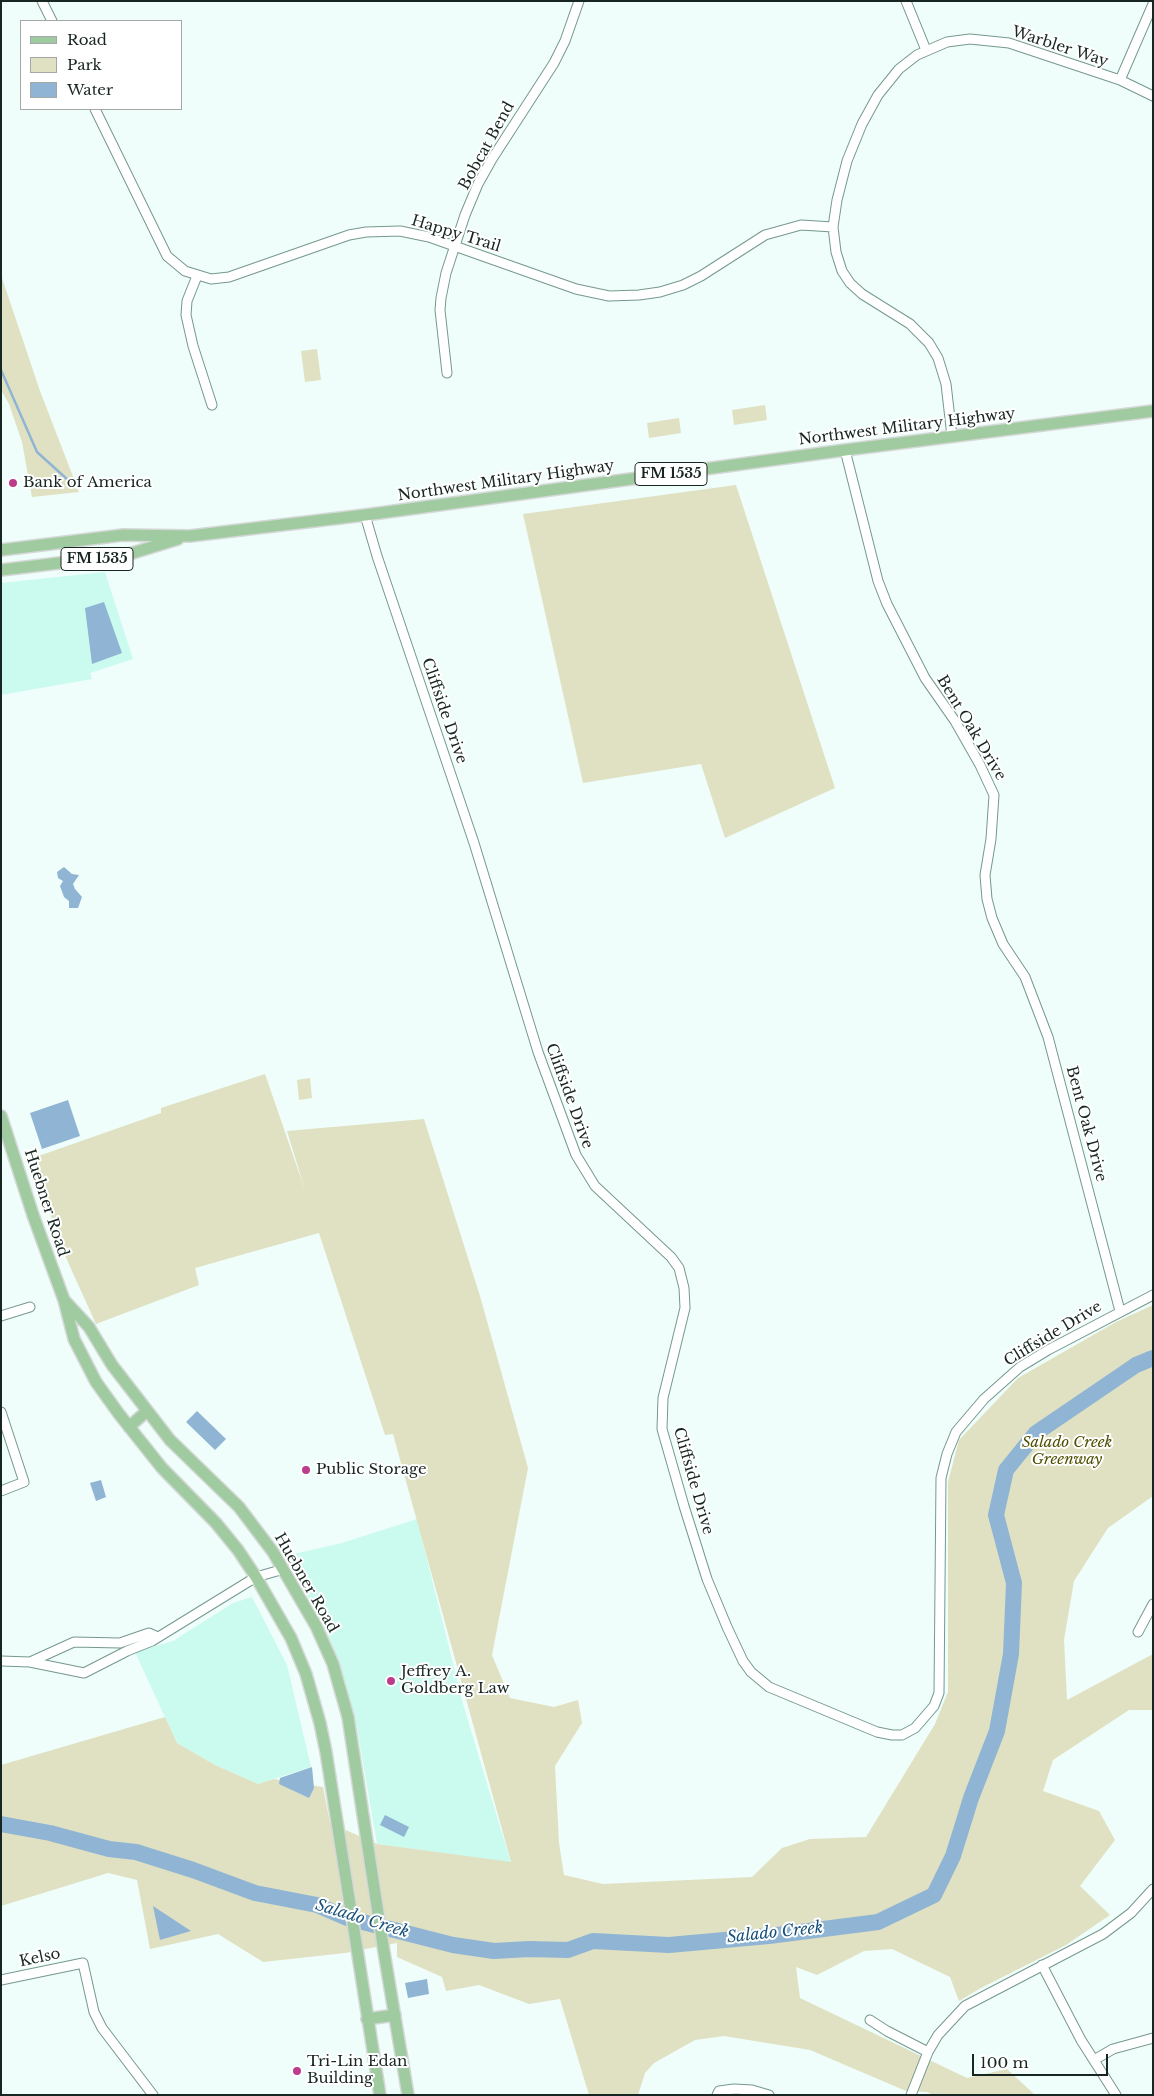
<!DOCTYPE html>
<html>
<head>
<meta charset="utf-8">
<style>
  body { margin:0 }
  #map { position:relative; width:1154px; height:2096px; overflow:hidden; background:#effefa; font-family:"Libre Baskerville",serif }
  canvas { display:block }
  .frame { position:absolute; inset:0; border:2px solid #182622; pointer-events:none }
  .legend { position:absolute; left:20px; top:20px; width:162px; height:90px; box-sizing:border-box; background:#fff; border:1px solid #a3a8a7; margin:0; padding:6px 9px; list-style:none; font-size:15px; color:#182622 }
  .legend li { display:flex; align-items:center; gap:10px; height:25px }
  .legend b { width:25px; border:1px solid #a3a8a7 }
  .scale { position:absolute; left:972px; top:2054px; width:136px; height:22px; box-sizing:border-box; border:2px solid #182622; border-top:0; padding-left:6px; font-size:15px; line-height:18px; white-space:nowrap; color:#182622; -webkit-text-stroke:4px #fff; paint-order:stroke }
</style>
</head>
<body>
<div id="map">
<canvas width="1154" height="2096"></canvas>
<div class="frame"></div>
<ul class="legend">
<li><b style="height:6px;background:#a0cba0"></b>Road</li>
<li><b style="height:14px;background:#dfe1c2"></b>Park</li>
<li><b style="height:14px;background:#90b4d4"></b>Water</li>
</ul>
<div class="scale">100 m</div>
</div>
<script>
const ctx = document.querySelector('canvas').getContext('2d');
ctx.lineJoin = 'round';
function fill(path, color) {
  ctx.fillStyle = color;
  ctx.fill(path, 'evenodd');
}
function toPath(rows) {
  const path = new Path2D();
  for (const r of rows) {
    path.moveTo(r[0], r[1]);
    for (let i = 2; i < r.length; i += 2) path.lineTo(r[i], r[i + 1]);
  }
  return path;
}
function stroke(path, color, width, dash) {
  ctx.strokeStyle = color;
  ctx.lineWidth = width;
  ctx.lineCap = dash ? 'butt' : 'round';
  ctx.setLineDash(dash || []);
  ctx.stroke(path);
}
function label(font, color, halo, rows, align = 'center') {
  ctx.font = font + ' "Libre Baskerville",serif';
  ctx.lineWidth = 4;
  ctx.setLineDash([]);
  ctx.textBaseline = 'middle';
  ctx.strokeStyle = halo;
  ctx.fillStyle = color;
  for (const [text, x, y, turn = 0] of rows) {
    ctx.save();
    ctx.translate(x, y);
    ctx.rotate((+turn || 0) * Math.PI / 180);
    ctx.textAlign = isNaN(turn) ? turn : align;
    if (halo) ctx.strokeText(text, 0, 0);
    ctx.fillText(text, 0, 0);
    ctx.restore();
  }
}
fill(toPath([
  [105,572,133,659,90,673,92,679,1,695,1,583],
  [417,1519,463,1704,511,1863,377,1844,357,1728,345,1680,320,1619,285,1556,342,1543],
  [252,1597,287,1665,311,1767,258,1784,215,1765,177,1743,135,1652,173,1641,233,1603]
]), '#cbfaee');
fill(toPath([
  [1,275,40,391,79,492,32,497,22,442,9,404,1,390],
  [317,349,321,380,305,382,301,351],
  [765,405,767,420,734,425,732,410],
  [679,418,681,433,649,438,647,423],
  [736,485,835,788,725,838,701,764,583,783,523,514],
  [265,1074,305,1190,287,1131,424,1119,480,1296,528,1468,492,1655,510,1698,554,1707,578,1700,582,1723,555,1766,559,1843,564,1875,603,1884,752,1877,782,1848,810,1839,866,1837,935,1724,948,1692,948,1482,959,1440,1018,1378,1116,1322,1153,1305,1153,1496,1108,1528,1074,1581,1064,1640,1067,1700,1153,1654,1153,1710,1129,1710,1053,1760,1043,1791,1099,1811,1115,1840,1080,1886,1110,1915,1066,1945,981,1988,959,2001,950,1977,892,1949,864,1951,817,1975,796,1967,800,1998,967,2078,1007,2069,1035,2095,934,2095,927,2092,906,2091,810,2050,724,2036,695,2040,654,2063,645,2073,638,2095,589,2095,560,1999,529,2004,479,1985,446,1991,442,1977,397,1957,397,1943,345,1953,263,1962,218,1934,150,1949,137,1880,108,1873,1,1906,1,1765,165,1717,177,1743,215,1765,258,1784,274,1779,323,1787,330,1823,377,1844,511,1862,393,1434,385,1435,319,1233,195,1268,199,1285,96,1324,67,1260,30,1159,161,1113,161,1108],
  [310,1078,312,1098,299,1100,297,1080]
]), '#dfe1c2');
fill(toPath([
  [104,602,122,653,92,664,85,608],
  [64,867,72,874,79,875,73,884,75,889,82,897,78,908,69,908,69,901,64,897,60,886,63,881,58,878,57,872],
  [68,1100,80,1136,42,1149,30,1113],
  [197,1411,226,1439,215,1450,186,1422],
  [101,1480,106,1497,96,1501,90,1483],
  [312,1767,314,1788,309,1798,279,1784,280,1778],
  [385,1815,409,1827,404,1837,380,1825],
  [153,1906,191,1931,160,1940],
  [427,1979,429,1994,408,1998,405,1983]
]), '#90b4d4');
stroke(toPath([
  [1,370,37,452,68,480]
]), '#90b4d4', 2.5);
stroke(toPath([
  [1,1824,50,1833,109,1849,136,1852,193,1870,255,1893,317,1905,347,1918,453,1945,494,1951,529,1949,568,1950,593,1941,669,1945,769,1936,878,1922,934,1895,953,1856,971,1798,997,1731,1011,1654,1014,1583,996,1515,1006,1470,1036,1433,1136,1365,1153,1358]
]), '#90b4d4', 16);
const minor = toPath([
  [42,1,52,21],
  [906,1,926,50],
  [1120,80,1153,4],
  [95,109,167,256,185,271,211,279,229,277,349,235,366,232,400,231,429,237,576,289,609,296,639,295,660,292,683,285,701,276,765,235,801,225,833,227],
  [197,276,187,301,186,315,193,346,212,405],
  [447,373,440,310,441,298,446,273,465,215,478,184,492,159,554,63,565,41,579,1],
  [952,436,946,384,938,358,929,343,910,324,862,294,850,283,842,271,836,252,833,227,837,200,847,161,862,124,878,95,899,69,917,55,947,42,970,39,1009,43,1120,80,1153,96],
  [845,450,878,581,887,604,925,678,955,721,980,765,994,795,991,839,985,875,987,899,992,918,1003,944,1025,977,1048,1037,1120,1311],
  [365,515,377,556,474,843,538,1052,576,1155,595,1186,671,1257,679,1268,684,1288,685,1308,663,1398,662,1429,684,1506,707,1579,727,1627,743,1661,751,1672,769,1687,877,1732,892,1735,902,1735,915,1728,934,1706,939,1693,941,1478,947,1454,956,1432,984,1399,1020,1367,1048,1350,1153,1295],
  [1,1316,30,1307],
  [1,1412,24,1482,1,1491],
  [1138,1632,1153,1604],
  [1,1661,30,1662,84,1673,127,1651,152,1641,256,1577,284,1569],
  [30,1662,74,1642,120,1643,149,1633,158,1637],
  [1042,1965,1081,2040,1116,2095],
  [1,1980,83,1963,94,2012,102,2028,153,2095],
  [870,2020,887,2031,928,2052],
  [1094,2060,1113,2049,1153,2038],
  [717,2095,719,2091,734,2089,752,2090,769,2095],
  [911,2095,928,2052,938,2035,965,2006,1103,1934,1131,1913,1153,1889]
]);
const major = toPath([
  [1,550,123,535,190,536,365,515,845,450,1153,411],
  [1,570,126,555,178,539],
  [1,1116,33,1215,64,1300,74,1339,96,1382,119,1414,162,1468,216,1523,238,1550,256,1577,291,1638,306,1674,320,1723,326,1752,380,2095],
  [65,1301,89,1327,112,1365,170,1440,239,1507,273,1552,316,1626,333,1664,348,1717,384,1952,408,2095],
  [129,1427,147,1411],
  [367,2019,395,2015]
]);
stroke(minor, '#75988f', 11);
stroke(major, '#d5d8d7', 14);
stroke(minor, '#fff', 9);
stroke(major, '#a0cba0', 11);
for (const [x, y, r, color] of [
  [13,483,5,"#bb3d8b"],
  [306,1470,5,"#bb3d8b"],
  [391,1681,5,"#bb3d8b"],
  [297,2071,5,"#bb3d8b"]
]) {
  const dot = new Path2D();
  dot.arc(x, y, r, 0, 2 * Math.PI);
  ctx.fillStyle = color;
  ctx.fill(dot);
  stroke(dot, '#fff', 2);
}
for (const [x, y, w] of [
  [671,474,72],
  [97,559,72]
]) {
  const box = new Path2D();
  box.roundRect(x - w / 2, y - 11.5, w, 23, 4);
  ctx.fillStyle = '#fff';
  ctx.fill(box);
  stroke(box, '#182622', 1);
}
label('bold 14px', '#182622', null, [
  ["FM 1535",671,474],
  ["FM 1535",97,559]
]);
label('15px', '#182622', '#fff', [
  ["Warbler Way",1060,47,18],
  ["Bobcat Bend",487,146,-61],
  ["Happy Trail",456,234,17],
  ["Northwest Military Highway",907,427,-7],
  ["Northwest Military Highway",506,481,-8],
  ["Cliffside Drive",444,711,71],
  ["Bent Oak Drive",971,728,59],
  ["Cliffside Drive",569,1096,70],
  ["Bent Oak Drive",1086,1124,75],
  ["Huebner Road",46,1203,72],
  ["Cliffside Drive",1053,1334,-31],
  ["Cliffside Drive",693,1481,74],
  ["Huebner Road",306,1583,60],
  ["Kelso",40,1958,-12]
]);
label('15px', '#182622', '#fff', [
  ["Bank of America",23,483],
  ["Public Storage",316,1470],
  ["Jeffrey A.",401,1672],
  ["Goldberg Law",401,1689],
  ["Tri-Lin Edan",307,2062],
  ["Building",307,2079]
], 'left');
label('italic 15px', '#4f5002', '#fff', [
  ["Salado Creek",1067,1443],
  ["Greenway",1067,1460]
]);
label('italic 16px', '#17507a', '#fff', [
  ["Salado Creek",362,1919,17],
  ["Salado Creek",775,1933,-6]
]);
</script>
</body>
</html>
